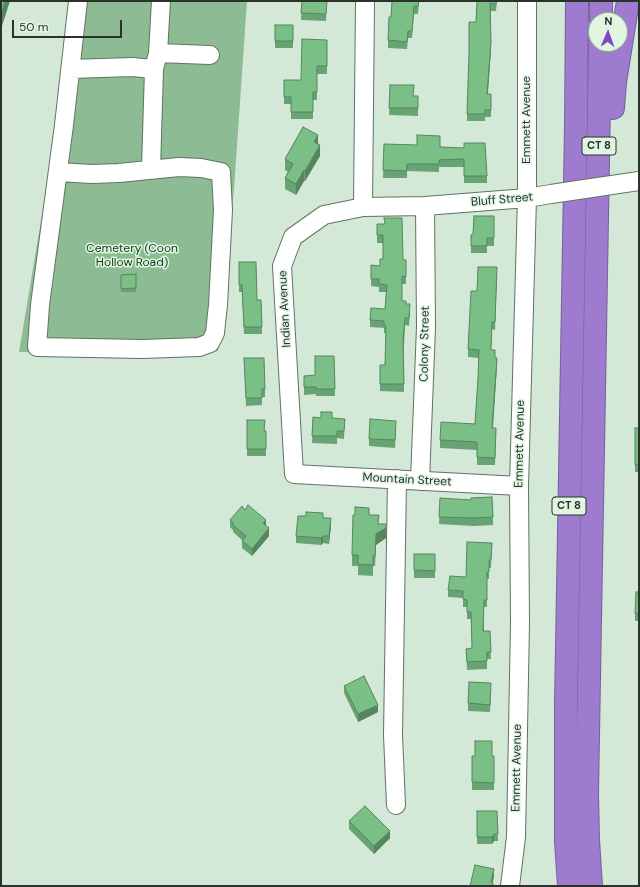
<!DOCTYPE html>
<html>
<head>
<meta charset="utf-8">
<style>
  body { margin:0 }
  #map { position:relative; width:640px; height:887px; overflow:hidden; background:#d3e8d6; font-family:"DM Sans",sans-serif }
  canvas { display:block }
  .frame { position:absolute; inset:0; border:2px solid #2a322b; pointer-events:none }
  .north { position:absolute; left:588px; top:12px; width:40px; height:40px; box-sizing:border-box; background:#e1f5e3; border:1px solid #98a799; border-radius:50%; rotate:2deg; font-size:11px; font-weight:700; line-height:16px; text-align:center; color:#2a322b }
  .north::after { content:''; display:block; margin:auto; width:14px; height:18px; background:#8149c0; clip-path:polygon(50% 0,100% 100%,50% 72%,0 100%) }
  .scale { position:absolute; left:12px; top:20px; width:110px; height:18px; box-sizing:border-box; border:2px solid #2a322b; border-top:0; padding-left:5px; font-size:12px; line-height:14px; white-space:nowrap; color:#2a322b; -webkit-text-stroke:3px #e1f5e3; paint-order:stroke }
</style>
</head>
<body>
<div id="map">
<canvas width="640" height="887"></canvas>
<div class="frame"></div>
<div class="north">N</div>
<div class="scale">50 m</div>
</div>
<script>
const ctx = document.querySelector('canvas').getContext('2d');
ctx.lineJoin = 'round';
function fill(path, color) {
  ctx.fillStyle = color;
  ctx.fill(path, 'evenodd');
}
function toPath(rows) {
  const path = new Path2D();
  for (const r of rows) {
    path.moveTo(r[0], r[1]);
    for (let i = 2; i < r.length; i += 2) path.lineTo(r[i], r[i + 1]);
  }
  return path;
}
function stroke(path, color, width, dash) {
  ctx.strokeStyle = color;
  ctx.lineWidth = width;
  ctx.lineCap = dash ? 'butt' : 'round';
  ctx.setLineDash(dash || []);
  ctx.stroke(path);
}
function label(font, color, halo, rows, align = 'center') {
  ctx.font = font + ' "DM Sans",sans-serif';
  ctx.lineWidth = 3;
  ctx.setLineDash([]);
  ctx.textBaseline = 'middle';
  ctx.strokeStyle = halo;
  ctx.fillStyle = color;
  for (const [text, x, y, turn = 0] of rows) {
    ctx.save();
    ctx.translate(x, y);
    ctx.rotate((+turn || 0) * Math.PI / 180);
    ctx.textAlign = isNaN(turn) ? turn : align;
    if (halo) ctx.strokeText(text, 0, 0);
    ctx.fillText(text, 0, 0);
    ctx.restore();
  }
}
fill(toPath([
  [69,1,247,1,234,189,218,351,19,352,42,215,61,90]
]), '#8dbc94');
const minor = toPath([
  [365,1,363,207,324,215,293,237,282,266,294,474,519,486],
  [158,53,210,55],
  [71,69,132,67,154,69],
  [151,169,154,69,158,53,161,1],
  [58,172,92,174,119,173,179,167,201,168,221,172,223,210,218,305,215,333,210,343,199,347,142,349,37,347,40,305,64,125,78,1],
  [363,207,425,206,527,198,551,194],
  [420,481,426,327,425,206],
  [396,805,393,735,397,479],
  [510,886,516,837,520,623,519,486,527,198,527,1]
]);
const highway = toPath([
  [601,20,601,1],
  [613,108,615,82,628,1],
  [569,886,566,841,566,705,576,127,577,1],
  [591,886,588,840,587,793,600,44]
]);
stroke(minor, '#617364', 20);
stroke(highway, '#756196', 24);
stroke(minor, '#fff', 18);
stroke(highway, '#9e7bcf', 22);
const minorBridge = toPath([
  [551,194,639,181]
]);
stroke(minorBridge, '#617364', 20, []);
stroke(minorBridge, '#fff', 18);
fill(toPath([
  [302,1,327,1,326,21,301,20],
  [419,1,418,14,414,14,412,38,408,38,407,49,388,48,388,40,391,17],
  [477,1,497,1,496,11,491,11,491,49,488,94,491,94,491,117,485,117,485,121,467,121,467,114,476,22],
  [275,25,293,25,293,48,275,48],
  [327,40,327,74,317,74,317,100,313,100,313,119,291,119,291,104,284,104,284,80,301,80],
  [390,85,413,96,418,96,418,116,389,115],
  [318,144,320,156,305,181,304,181,296,195,285,189,285,178,288,172,285,170,285,159],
  [384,144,464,148,487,176,487,183,464,183,464,167,439,167,439,172,407,171,407,178,383,178],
  [494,216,494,246,487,246,487,253,471,253,471,235,473,234],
  [377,224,403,260,406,267,406,284,402,284,402,301,406,304,410,312,409,326,405,325,404,347,404,392,380,391,380,365,385,365,386,333,384,333,384,328,370,327,370,320,385,309,386,292,379,292,379,287,371,286,371,279,380,266,383,259,383,243,377,243],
  [239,262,257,300,261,300,262,334,244,334,242,292,239,292],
  [136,274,136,292,121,292,121,275],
  [497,275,495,330,492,329,491,350,495,358,497,365,493,428,496,428,495,465,477,465,477,450,440,448,440,440,475,424,478,378,479,358,468,357,468,349,477,291],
  [334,356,335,396,316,396,316,394,304,395,304,376,315,375],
  [244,358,265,389,265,397,262,397,262,405,246,406],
  [313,417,345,419,344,439,337,438,337,444,312,443],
  [247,420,265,431,266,431,266,456,247,456],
  [396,428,395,448,369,446,369,439],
  [635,428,639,428,639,472,635,472],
  [440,498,493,517,493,525,474,526,439,524],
  [369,515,379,524,386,524,386,538,376,545,375,566,373,566,373,576,358,575,358,566,352,566,352,555],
  [323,518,331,525,329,544,323,543,321,545,296,543,296,536],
  [230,520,266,526,269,536,252,556,242,548,242,540,233,532,233,530,230,527],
  [492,543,491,568,489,568,489,579,487,579,487,607,484,607,484,631,490,631,491,659,487,659,487,669,467,670,466,649,472,648,471,619,467,619,467,607,463,607,463,598,448,597,448,590,466,577],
  [435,554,435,578,414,578,414,570],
  [639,592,639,621,635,621,635,613],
  [344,686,378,712,358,722,344,693],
  [491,690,490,712,468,711,468,703],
  [472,756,494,756,494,790,472,790],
  [477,811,497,811,498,841,494,841,492,844,477,844],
  [349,821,390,838,374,854,349,829]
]), '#68a473');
fill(toPath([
  [5,1,10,1,1,29,1,15],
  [491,42,491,49,487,101,487,94],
  [318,135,318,146,314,142],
  [320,145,320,156,305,181,305,171],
  [304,170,304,181,296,195,296,184],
  [497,358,497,365,492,435,492,428],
  [331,518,331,525,329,544,329,536],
  [266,520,266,527,263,523],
  [269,528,269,536,252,556,252,549],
  [386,528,386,538,376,545,375,566,376,534],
  [323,536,323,543,321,545,321,538],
  [378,705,378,712,358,722,358,714],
  [390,831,390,838,374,854,374,846],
  [494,834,494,841,492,844,492,837],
  [494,869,494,877,492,886,491,882]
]), '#55865e');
const building = toPath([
  [1,1,5,1,1,15,1,1],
  [302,1,327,1,326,14,301,13,302,1],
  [392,1,419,1,418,6,414,6,412,31,408,31,407,42,388,40,389,17,391,17,392,1],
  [477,1,496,1,496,4,490,3,491,42,487,94,491,94,491,110,485,110,485,114,467,114,469,52,469,22,476,22,477,1],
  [275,25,293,25,293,41,275,41,275,25],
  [302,39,327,40,327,66,317,66,317,92,313,92,313,112,291,112,291,97,284,97,284,80,301,80,302,39],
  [390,85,414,85,413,96,418,96,418,108,389,108,390,85],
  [303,127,318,135,314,142,320,145,305,171,304,170,296,184,285,178,293,164,285,159,303,127],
  [417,135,440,136,440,147,464,148,464,143,485,143,487,176,464,176,464,159,439,160,439,164,407,164,407,171,383,170,384,144,417,145,417,135],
  [474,216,494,216,494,238,487,238,487,246,471,246,471,235,473,234,474,216],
  [384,218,402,218,403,260,406,260,406,277,402,276,402,301,406,301,406,304,410,304,409,318,405,318,403,340,404,384,380,384,380,365,385,365,386,326,384,325,384,321,370,320,371,308,385,309,387,285,379,284,379,279,371,279,371,265,380,266,380,259,383,259,383,235,377,235,377,224,385,224,384,218],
  [239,262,256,262,257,300,261,300,262,327,244,327,242,285,239,285,239,262],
  [478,267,497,267,495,322,492,322,491,350,495,350,495,358,497,358,492,428,496,428,495,458,477,457,477,442,440,440,441,422,475,424,478,378,479,350,468,349,471,291,477,291,478,267],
  [136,274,136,288,121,289,121,275,136,274],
  [315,356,334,356,335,389,316,389,316,387,304,387,304,376,315,375,315,356],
  [244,358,264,358,265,389,262,389,262,398,246,398,244,358],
  [321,412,332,412,332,418,345,419,344,431,337,431,337,436,312,436,313,417,321,418,321,412],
  [370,419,396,421,395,440,369,439,370,419],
  [247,420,265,420,264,431,266,431,266,449,247,449,247,420],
  [635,428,639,428,639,465,635,465,635,428],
  [492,497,493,517,474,518,439,517,440,498,471,500,471,498,492,497],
  [248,505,266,520,263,523,269,528,252,549,242,541,246,536,233,525,233,523,230,520,242,506,245,510,248,505],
  [355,507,369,508,369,515,379,515,378,524,386,524,386,528,376,534,375,556,373,556,373,565,358,564,358,555,352,555,353,515,355,515,355,507],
  [306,512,323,513,323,518,331,518,329,536,323,536,321,538,296,536,298,516,306,516,306,512],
  [467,542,492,543,491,560,489,560,489,572,487,572,487,600,484,600,483,631,490,631,491,652,487,652,487,661,467,662,466,649,472,648,471,612,467,612,467,600,463,599,463,591,448,590,450,576,466,577,467,542],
  [414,554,435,554,435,571,414,570,414,554],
  [636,592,639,592,639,614,635,613,636,592],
  [364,676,378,705,358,714,344,686,364,676],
  [469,682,491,683,490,705,468,703,469,682],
  [475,741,492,741,492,756,494,756,494,783,472,782,472,756,475,756,475,741],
  [365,806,390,831,374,846,349,821,365,806],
  [477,811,497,811,498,834,494,834,492,837,477,837,477,811],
  [475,865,494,869,491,882,493,883,493,886,470,886,475,865]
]);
fill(building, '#79bf86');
stroke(building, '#55865e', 1);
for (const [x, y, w] of [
  [599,146,34],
  [569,506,34]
]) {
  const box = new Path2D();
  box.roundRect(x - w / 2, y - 9, w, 18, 3);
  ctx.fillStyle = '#e1f5e3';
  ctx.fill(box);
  stroke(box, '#2a322b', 1);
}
label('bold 11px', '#2a322b', null, [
  ["CT 8",599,146],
  ["CT 8",569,506]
]);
label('12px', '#2a322b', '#e1f5e3', [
  ["Emmett Avenue",527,120,-90],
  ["Bluff Street",502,200,-5],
  ["Indian Avenue",285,309,-93],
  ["Colony Street",425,344,-89],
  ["Emmett Avenue",520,444,-89],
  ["Mountain Street",407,480,3],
  ["Emmett Avenue",517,768,-89]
]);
label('12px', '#063c18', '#e1f5e3', [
  ["Cemetery (Coon",132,249],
  ["Hollow Road)",132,263]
]);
</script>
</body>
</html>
